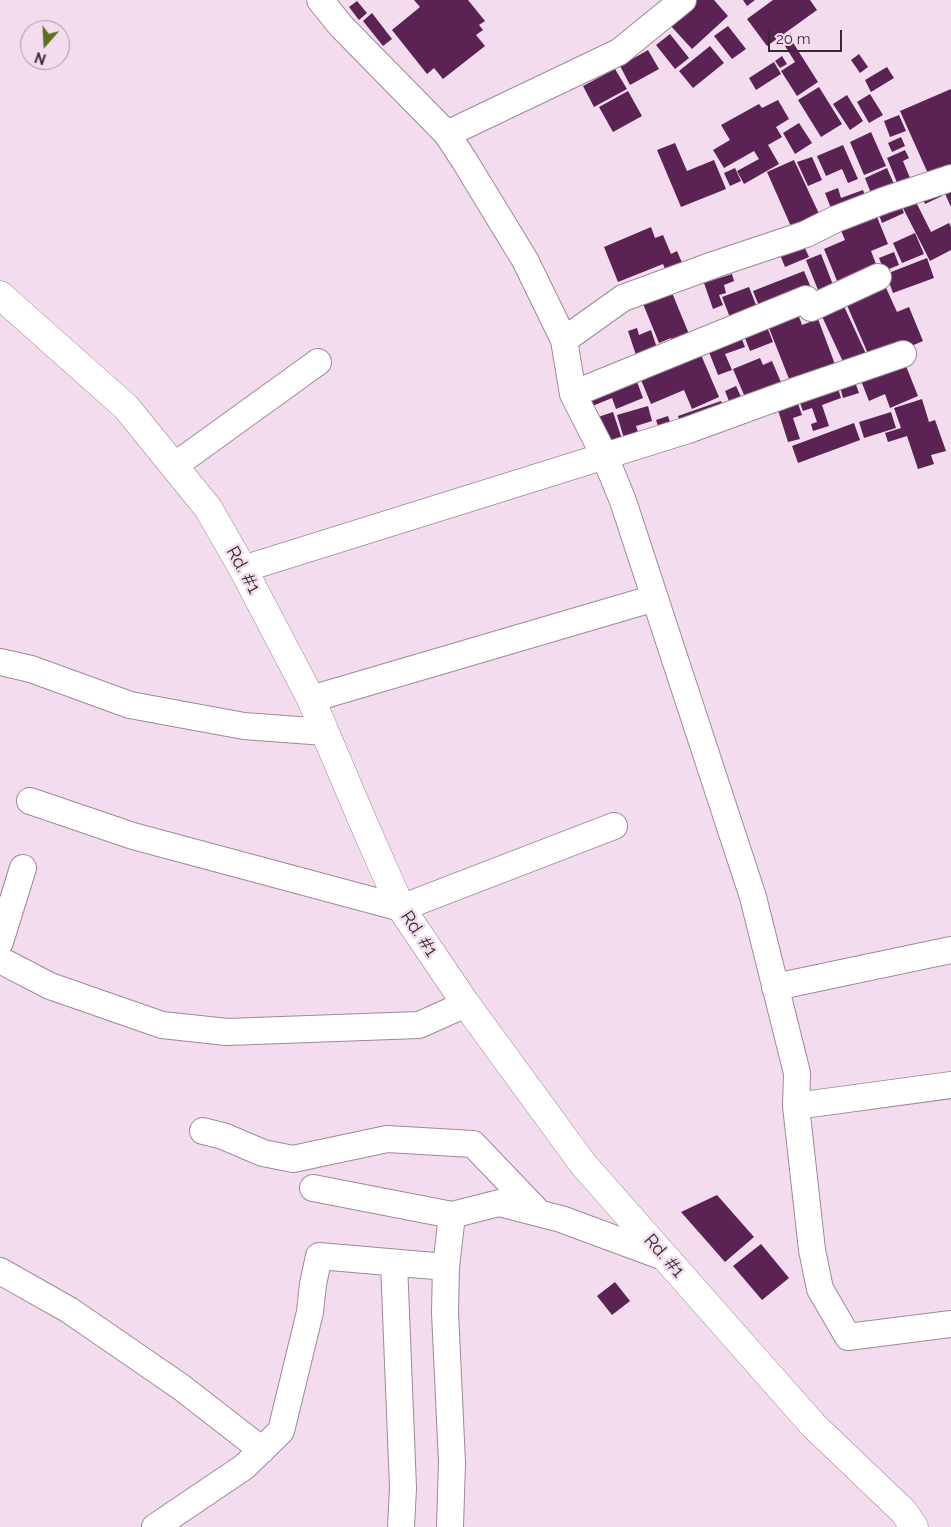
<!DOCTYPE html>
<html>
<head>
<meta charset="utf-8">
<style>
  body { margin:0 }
  #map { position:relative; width:951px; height:1527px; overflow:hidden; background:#f3dcee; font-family:Raleway,sans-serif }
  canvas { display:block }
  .north { position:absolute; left:20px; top:20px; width:50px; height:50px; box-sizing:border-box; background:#f3dcee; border:1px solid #a796a3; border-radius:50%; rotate:199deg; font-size:14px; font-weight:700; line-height:20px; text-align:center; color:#352c33 }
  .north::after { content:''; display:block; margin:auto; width:18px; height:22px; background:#5c7120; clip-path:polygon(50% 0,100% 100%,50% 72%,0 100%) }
  .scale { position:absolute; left:768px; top:30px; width:74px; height:22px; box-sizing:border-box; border:2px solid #352c33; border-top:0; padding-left:6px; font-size:15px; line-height:18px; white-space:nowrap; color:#352c33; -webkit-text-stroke:4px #f3dcee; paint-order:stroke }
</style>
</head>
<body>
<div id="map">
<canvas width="951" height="1527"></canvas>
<div class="north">N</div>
<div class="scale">20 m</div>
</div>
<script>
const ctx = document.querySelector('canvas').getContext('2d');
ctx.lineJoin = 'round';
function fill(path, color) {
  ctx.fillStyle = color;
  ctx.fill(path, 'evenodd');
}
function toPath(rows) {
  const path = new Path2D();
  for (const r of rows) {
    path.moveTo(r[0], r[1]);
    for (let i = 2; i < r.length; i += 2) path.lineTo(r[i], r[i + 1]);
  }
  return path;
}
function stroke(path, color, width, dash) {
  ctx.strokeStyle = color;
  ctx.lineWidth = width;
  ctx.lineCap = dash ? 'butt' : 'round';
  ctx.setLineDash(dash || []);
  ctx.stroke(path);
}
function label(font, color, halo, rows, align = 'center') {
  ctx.font = font + ' Raleway,sans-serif';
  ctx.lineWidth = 5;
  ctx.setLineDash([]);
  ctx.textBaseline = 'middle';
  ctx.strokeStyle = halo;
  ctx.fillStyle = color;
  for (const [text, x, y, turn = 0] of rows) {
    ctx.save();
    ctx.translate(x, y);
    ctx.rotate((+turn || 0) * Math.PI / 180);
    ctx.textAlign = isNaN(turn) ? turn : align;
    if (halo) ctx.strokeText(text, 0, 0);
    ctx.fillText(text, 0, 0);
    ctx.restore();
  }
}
fill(toPath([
  [414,0,468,0,485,21,479,25,483,30,476,35,485,46,443,79,434,68,427,74,392,30,420,7],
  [696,0,714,0,728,16,692,49,669,24],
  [743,0,755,0,747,6],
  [773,0,810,0,817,10,767,46,747,19],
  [357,1,367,13,359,20,349,7],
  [372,13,392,39,383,46,363,21],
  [728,26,746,49,732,59,714,36],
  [670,34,689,58,675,69,656,45],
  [792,41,818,82,797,96,781,71,795,62,785,46],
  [710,46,724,63,693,88,679,71],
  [648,50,659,69,630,85,620,66],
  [859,54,868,67,860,73,851,60],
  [782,56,787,64,780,68,775,61],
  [774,62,781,74,756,90,749,78],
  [887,67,894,78,871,92,865,80],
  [615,69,627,89,594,107,583,86],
  [819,87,842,124,821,137,798,100],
  [951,89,951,169,930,178,900,111],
  [628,91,642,116,613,132,599,107],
  [870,94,883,115,869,123,857,102],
  [847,95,863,121,850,130,833,104],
  [778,100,789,119,776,127,782,137,768,145,779,164,744,184,737,171,759,159,754,151,724,168,713,150,730,140,721,125,759,104,762,108],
  [899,115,906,131,890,137,884,121],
  [799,123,812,143,795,154,783,133],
  [871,132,886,166,864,175,850,142],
  [901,137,905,146,892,152,888,143],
  [675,143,687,171,714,160,726,189,681,207,657,150],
  [843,145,858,179,848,183,842,169,826,176,817,156],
  [905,150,909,158,903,161,913,185,900,190,887,158],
  [812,157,822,180,808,186,797,162],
  [794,160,821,218,793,231,767,172],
  [735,168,741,181,730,186,724,173],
  [887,168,897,191,874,201,865,178],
  [951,183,951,207,942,187],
  [937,184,942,196,925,204,919,191],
  [838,188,841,198,863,190,868,203,834,216,825,193],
  [898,198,904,213,882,223,876,207],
  [916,202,931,232,949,223,951,227,951,250,930,261,903,208],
  [873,207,888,244,871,251,879,272,840,288,824,249,845,240,837,221],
  [651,227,655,238,663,235,671,254,677,251,686,272,669,279,663,264,618,282,604,247],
  [915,233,924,254,902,263,893,243],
  [802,242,809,257,785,267,779,252],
  [894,252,899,265,884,271,879,258],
  [821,254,837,295,809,294,818,290,806,260],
  [927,258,934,278,893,293,886,274],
  [804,271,812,290,761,311,753,291],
  [732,274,734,281,724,285,726,293,719,295,723,305,713,309,704,283],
  [882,279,897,312,909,307,923,341,872,363,843,296],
  [668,283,689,334,675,347,671,338,659,343,639,294],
  [749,287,758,310,731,320,722,297],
  [842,302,867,356,845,366,819,310],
  [797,311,802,325,818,319,836,367,791,384,767,323],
  [764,319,773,342,750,351,741,328],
  [637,328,639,335,651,330,658,351,637,358,628,331],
  [738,329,745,347,725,354,732,370,718,375,705,342],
  [699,350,719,397,692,409,684,390,651,404,639,375],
  [760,358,763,365,772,361,783,387,747,402,733,369],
  [877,366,881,376,906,366,918,396,890,408,885,394,869,401,858,373],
  [636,379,643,398,616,409,612,398,585,409,581,400],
  [835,379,841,398,822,405,829,426,813,431,811,424,817,422,812,408,803,411,796,392],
  [838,379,855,382,859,393,843,398],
  [736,386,743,401,731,406,725,391],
  [922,399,929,422,935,420,946,451,931,455,934,464,918,469,907,436,888,442,885,433,901,428,894,408],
  [721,401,726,413,682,429,678,416],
  [797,401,802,415,793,418,800,439,788,442,777,407],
  [648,406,652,421,636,426,640,438,625,442,617,415],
  [613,412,622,439,607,444,598,417],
  [891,412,896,428,864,438,859,422],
  [668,416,673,431,661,435,656,420],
  [854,423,860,440,798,463,792,446],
  [717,1195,754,1237,725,1262,681,1212],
  [761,1244,789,1278,762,1300,733,1266],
  [615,1282,630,1301,612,1315,597,1296]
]), '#5b2254');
const minor = toPath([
  [320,0,341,26,447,134,464,160,525,260,564,340,573,394,605,457,623,501,753,897,797,1073,796,1106,812,1250,820,1289,848,1337,951,1324],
  [447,134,619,52,683,0],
  [564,340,623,298,716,264,806,234,836,219,885,200,951,178],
  [573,394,806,299,811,308,878,277],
  [174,466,318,362],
  [243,569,688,430,795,391,903,354],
  [0,662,31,669,130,705,244,726,325,732],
  [311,699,655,598],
  [30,801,133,836,401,908,614,826],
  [0,942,23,868],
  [0,960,50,986,162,1025,227,1032,419,1025,466,1004],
  [775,987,951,950],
  [796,1106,951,1085],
  [203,1131,223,1136,263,1153,293,1159,387,1139,473,1144,538,1212],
  [313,1188,452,1215,499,1203,561,1219,664,1257],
  [394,1263,403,1488,401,1527],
  [0,1271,69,1310,181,1387,262,1450],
  [155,1527,244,1467,281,1431,310,1312,313,1284,319,1256,446,1267],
  [450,1527,452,1463,445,1312,446,1267,452,1215]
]);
const secondary = toPath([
  [0,295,126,407,208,508,243,569,311,699,363,822,401,908,466,1004,583,1164,813,1425,904,1512,914,1527]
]);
stroke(minor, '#9e899a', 28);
stroke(secondary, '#9e899a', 29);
stroke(minor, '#fff', 26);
stroke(secondary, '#fff', 28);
label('18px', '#352c33', '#f3dcee', [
  ["Rd. #1",243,570,61],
  ["Rd. #1",419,934,56],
  ["Rd. #1",664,1256,49]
]);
</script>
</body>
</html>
